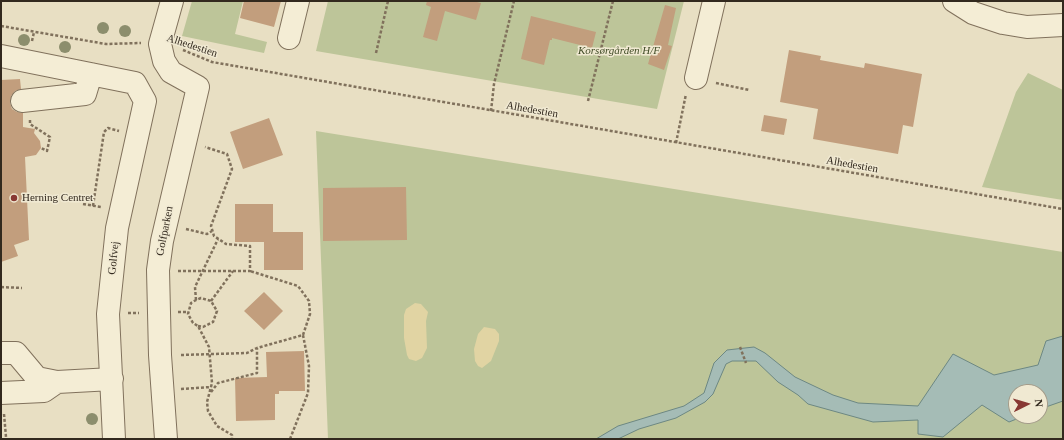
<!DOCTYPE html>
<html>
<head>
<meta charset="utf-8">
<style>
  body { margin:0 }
  #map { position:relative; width:1064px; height:440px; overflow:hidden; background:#e8dfc3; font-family:"Times New Roman",serif }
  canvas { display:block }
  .frame { position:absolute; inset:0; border:2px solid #32291e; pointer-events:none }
  .north { position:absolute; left:1008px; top:384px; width:40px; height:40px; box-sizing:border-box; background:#f0e9d2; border:1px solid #a49c8a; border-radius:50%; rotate:85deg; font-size:11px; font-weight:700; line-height:16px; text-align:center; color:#32291e }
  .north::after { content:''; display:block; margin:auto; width:14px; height:18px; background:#883833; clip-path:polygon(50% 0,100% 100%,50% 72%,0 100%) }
</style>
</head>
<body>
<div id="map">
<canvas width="1064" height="440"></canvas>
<div class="frame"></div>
<div class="north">N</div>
</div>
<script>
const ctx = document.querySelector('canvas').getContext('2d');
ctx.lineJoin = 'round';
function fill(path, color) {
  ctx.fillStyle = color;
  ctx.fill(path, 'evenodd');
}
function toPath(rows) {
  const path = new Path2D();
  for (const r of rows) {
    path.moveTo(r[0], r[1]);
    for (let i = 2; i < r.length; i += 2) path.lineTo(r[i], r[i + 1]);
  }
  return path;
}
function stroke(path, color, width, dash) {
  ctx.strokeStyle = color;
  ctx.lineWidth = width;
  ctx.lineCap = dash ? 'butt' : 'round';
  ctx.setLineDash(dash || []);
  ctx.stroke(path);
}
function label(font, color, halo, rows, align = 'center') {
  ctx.font = font + ' "Times New Roman",serif';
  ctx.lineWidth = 3;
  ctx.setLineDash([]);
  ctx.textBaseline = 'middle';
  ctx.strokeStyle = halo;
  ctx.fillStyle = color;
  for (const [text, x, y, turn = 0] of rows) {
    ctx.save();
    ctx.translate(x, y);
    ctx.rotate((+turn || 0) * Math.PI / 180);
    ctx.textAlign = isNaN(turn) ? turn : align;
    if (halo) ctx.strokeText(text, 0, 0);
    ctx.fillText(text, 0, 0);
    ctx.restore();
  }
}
fill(toPath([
  [192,1,243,1,235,34,267,42,264,53,182,36],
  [328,1,684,1,657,109,316,51],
  [1028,73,1063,90,1063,200,982,187,1016,92],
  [316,131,1063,252,1063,439,328,439],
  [1016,392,1040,392,1040,416,1016,416]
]), '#bdc599');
fill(toPath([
  [415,303,421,304,428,312,426,321,427,348,422,358,416,361,409,359,407,355,404,338,404,315,406,309],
  [484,327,495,329,499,334,499,341,491,361,482,368,478,366,475,361,474,349,478,334]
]), '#e1d4a3');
const water = toPath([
  [1063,336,1063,401,1040,409,1040,392,1016,392,1016,416,1024,416,1009,422,982,405,943,437,918,434,918,420,873,422,808,404,798,395,778,382,756,361,732,361,726,364,713,394,705,402,676,418,639,429,618,439,596,439,618,426,684,406,704,393,714,363,727,350,754,347,765,353,795,377,833,395,858,403,918,406,953,354,994,375,1038,365,1046,341,1063,336]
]);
fill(water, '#a5bcb6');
stroke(water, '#6d8883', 1);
fill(toPath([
  [244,1,281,1,274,27,240,18],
  [427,1,473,1,481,3,476,20,445,11,437,41,423,37,431,7,426,5],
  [665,5,676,8,668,45,672,46,664,70,648,64],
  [531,16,596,32,592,48,552,38,552,40,550,40,544,65,521,59],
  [789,50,821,56,820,60,864,68,865,63,922,74,913,127,903,125,898,154,813,139,818,109,780,102],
  [20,79,21,89,15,91,11,96,10,103,12,109,17,112,23,113,23,127,35,129,34,133,40,141,41,148,36,155,25,157,29,240,14,245,18,256,1,262,1,80],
  [764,115,787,119,784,135,761,131],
  [269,118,283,155,243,169,230,132],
  [406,187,407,240,323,241,323,188],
  [235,204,273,204,273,232,303,232,303,270,264,270,264,242,235,242],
  [264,292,283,311,264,330,244,311],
  [304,351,305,391,279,391,279,394,275,394,275,420,236,421,235,378,267,377,266,352]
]), '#c29e7d');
const minor = toPath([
  [954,1,973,13,1003,23,1027,27,1063,25],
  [289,38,298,1],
  [1,56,135,83,145,101,117,228,108,314,114,439],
  [696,78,714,1],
  [22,101,85,94,91,74],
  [1,353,16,353,37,378,57,382,112,379],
  [1,393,44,391,57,382],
  [166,439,160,355,158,270,162,241,198,87,171,72,164,61,160,44,172,1]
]);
stroke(minor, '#80715c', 24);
stroke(toPath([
  [1,26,106,44,141,43],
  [32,41,34,32],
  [183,50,212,62,1063,209],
  [376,53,388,1],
  [716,83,749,90],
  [588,101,613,1],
  [491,111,494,84,514,1],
  [30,120,30,124,50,137,47,151,41,148],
  [676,143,686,94],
  [83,204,101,207],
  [93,206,104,132,108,128,119,131],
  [186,229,207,234,212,231],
  [178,271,250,271,250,246,226,244,214,236,211,226,232,169,227,154,205,147],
  [1,287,22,288],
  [196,300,195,287,218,239],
  [211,301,233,271],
  [178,312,188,312],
  [128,313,139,313],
  [198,326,203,327,213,322,217,311,211,301,201,298,196,300,191,303,188,314,193,323,198,326,209,347,212,383,207,402,208,411,217,426,232,435,232,439],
  [740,347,746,363],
  [181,355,247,353,257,348,303,335,310,314,309,301,298,286,250,271],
  [181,389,211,387],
  [211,392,218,383,257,373,257,348],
  [4,414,6,437],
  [290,439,308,393,309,366,303,335]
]), '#80715c', 2.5, [3, 2]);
stroke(minor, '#f4edd5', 22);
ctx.fillStyle = '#8c8e6d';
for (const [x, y] of [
  [103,28],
  [125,31],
  [24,40],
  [65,47],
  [92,419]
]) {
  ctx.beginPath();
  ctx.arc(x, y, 6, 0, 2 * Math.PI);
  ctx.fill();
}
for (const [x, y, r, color] of [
  [14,198,4,"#883833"]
]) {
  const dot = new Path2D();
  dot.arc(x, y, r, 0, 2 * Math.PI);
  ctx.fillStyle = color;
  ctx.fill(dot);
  stroke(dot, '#f0e9d2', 1.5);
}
label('11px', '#32291e', '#f0e9d2', [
  ["Alhedestien",192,46,18],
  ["Alhedestien",532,110,10],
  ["Alhedestien",852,165,10],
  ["Golfparken",165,231,-79],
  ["Golfvej",114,258,-84]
]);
label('italic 11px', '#414c27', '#f0e9d2', [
  ["Korsørgården H/F",619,51]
]);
label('11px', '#32291e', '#f0e9d2', [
  ["Herning Centret",22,198]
], 'left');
</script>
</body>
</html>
